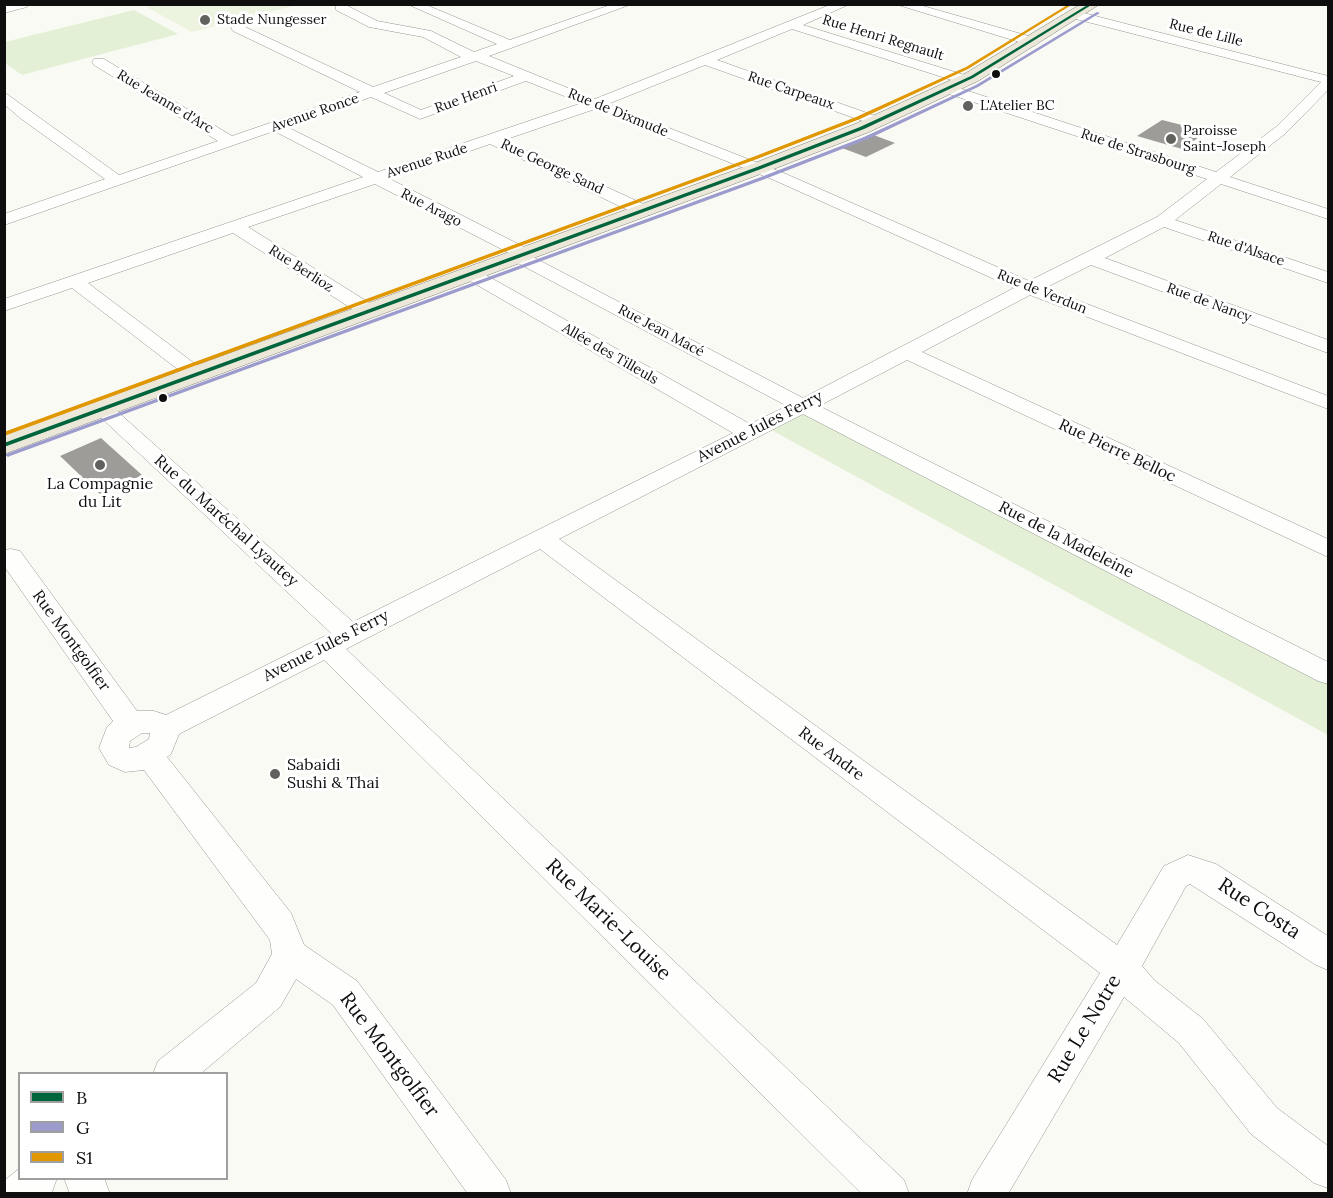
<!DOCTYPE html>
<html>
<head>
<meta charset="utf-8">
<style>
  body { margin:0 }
  #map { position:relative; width:1333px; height:1198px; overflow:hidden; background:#fafaf4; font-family:Lora,serif }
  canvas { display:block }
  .frame { position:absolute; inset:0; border:6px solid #0e0e0e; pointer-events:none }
  .legend { position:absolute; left:18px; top:1072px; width:210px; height:108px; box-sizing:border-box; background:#fff; border:2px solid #9f9f9f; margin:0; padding:8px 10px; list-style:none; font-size:18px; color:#0e0e0e }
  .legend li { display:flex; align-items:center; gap:12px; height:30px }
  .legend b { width:30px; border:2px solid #9f9f9f }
</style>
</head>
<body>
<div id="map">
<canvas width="1333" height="1198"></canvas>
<div class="frame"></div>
<ul class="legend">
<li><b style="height:8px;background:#00643c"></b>B</li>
<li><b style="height:8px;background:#9b9bcd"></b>G</li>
<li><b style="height:8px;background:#e09701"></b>S1</li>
</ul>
</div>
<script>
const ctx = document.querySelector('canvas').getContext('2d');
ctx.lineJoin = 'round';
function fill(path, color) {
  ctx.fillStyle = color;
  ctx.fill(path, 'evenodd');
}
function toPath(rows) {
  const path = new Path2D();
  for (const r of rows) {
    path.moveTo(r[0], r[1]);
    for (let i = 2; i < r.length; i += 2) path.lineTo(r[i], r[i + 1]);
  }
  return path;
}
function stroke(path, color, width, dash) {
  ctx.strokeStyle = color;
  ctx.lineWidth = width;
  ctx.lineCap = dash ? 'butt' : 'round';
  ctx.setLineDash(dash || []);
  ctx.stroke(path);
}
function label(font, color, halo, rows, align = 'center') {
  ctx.font = font + ' Lora,serif';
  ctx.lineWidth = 6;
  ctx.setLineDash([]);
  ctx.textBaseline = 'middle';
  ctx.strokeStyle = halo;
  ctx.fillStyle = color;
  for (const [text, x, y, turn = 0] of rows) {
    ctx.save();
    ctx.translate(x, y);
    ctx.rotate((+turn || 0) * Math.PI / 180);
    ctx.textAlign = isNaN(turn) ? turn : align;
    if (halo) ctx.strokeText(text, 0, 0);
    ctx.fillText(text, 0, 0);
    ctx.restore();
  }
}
fill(toPath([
  [134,10,178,34,22,75,5,63,5,42],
  [803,406,1328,674,1328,735,764,426]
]), '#e3f0d5');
fill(toPath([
  [157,4,297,4,297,5,192,32,146,7]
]), '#ecf3de');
fill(toPath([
  [1162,120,1198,129,1196,130,1205,133,1182,149,1137,136],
  [871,134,895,143,866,157,842,148],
  [101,438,142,475,101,495,60,456]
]), '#9e9c99');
const minor = toPath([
  [29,4,27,7,4,13,4,5,29,4],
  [336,4,344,4,377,21,431,31,474,52,497,44,407,4,424,4,510,40,613,4,632,4,489,56,595,99,832,4,850,4,803,25,971,77,973,80,971,83,961,83,792,29,717,60,884,119,886,122,884,125,874,125,705,65,608,104,786,174,1029,281,1157,217,1207,179,943,92,941,89,943,86,953,86,1216,172,1276,127,1321,82,1072,18,1072,12,1076,11,1328,76,1328,90,1286,133,1230,177,1328,209,1328,219,1221,184,1175,220,1328,272,1328,283,1164,227,1105,258,1328,340,1328,353,1091,265,1045,288,1328,396,1328,409,1030,295,922,352,1328,539,1328,557,907,360,819,406,1328,662,1328,684,1318,681,803,414,559,539,1117,945,1164,866,1188,855,1216,864,1328,936,1328,970,1316,965,1190,884,1186,886,1142,966,1154,980,1203,1019,1277,1108,1328,1146,1328,1188,1314,1183,1251,1134,1179,1043,1124,997,1008,1194,967,1194,972,1180,1100,973,540,549,346,649,904,1180,909,1194,862,1194,324,660,179,734,171,754,167,757,291,913,304,945,357,981,506,1180,511,1194,468,1194,333,1005,296,979,280,1007,200,1074,153,1074,158,1061,256,983,272,954,270,940,144,770,125,772,109,765,99,748,107,727,113,721,4,566,4,550,11,549,20,551,137,711,154,711,166,715,331,633,95,412,91,408,95,404,102,402,109,404,353,622,733,433,465,278,462,274,465,270,477,270,750,424,787,406,512,260,511,254,375,184,248,227,376,307,378,311,376,315,362,315,233,233,88,283,203,370,206,374,203,378,189,378,72,288,4,311,4,299,363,177,274,131,4,225,4,214,105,179,20,118,4,104,4,92,119,175,218,141,94,65,92,62,94,59,104,59,232,136,360,92,233,31,231,28,233,25,241,25,373,87,461,57,423,37,369,27,336,10,336,4],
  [476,61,514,76,421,110,384,93,476,61],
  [526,81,582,103,378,172,287,127,371,97,420,119,526,81],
  [595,109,774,180,1014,288,803,398,531,256,530,250,390,179,490,144,638,215,650,215,652,211,650,207,504,140,595,109],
  [142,733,150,733,149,739,136,747,129,748,130,741,142,733],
  [895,4,916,4,1039,39,1040,42,1034,46,1029,45,895,4],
  [20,1168,20,1178,57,1178,52,1192,4,1194,5,1180,20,1168],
  [64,1178,104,1178,110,1194,70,1194,64,1178]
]);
const primary = toPath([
  [1081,4,1100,4,978,81,869,132,766,172,4,454,4,435,752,164,855,124,966,73,1081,4]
]);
stroke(minor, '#949492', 1);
stroke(primary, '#82827f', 1);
fill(minor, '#fefefd');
fill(primary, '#ebe8da');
fill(toPath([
  [1089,4,1093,4,973,78,864,129,761,169,4,447,4,443,757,167,860,127,971,76,1089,4]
]), '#00643c');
fill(toPath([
  [1097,12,1100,13,978,87,868,139,765,179,10,456,8,457,5,455,6,454,761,177,864,137,976,85,1097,12]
]), '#9b9bcd');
fill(toPath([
  [1069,4,1073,4,968,69,860,119,757,159,4,436,4,432,753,157,856,117,966,67,1069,4]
]), '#e09701');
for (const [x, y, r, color] of [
  [205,20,6,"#61615e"],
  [996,74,5,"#0e0e0e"],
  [968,106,6,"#61615e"],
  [1171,139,6,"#61615e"],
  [163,398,5,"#0e0e0e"],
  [100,465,6,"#61615e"],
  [275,774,6,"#61615e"]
]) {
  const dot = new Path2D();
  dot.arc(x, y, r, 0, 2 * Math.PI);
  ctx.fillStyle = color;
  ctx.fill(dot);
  stroke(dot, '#fff', 2);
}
label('14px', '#0e0e0e', '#fff', [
  ["Stade Nungesser",217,20],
  ["L'Atelier BC",980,106],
  ["Paroisse",1183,131],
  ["Saint-Joseph",1183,147]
], 'left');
label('14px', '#0e0e0e', '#fff', [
  ["Rue de Lille",1206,33,14],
  ["Rue Henri Regnault",883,38,17],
  ["Rue Carpeaux",791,91,19],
  ["Rue Henri",466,98,-20],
  ["Rue Jeanne d'Arc",165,102,31],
  ["Avenue Ronce",315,113,-19],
  ["Rue de Dixmude",618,113,22],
  ["Rue de Strasbourg",1138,152,18],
  ["Avenue Rude",427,161,-18],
  ["Rue George Sand",552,167,25],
  ["Rue Arago",431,208,27],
  ["Rue d'Alsace",1246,249,19],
  ["Rue Berlioz",301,269,33],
  ["Rue de Verdun",1042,292,22],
  ["Rue de Nancy",1209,303,20],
  ["Rue Jean Macé",661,331,28],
  ["Allée des Tilleuls",610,354,30]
]);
label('16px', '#0e0e0e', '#fff', [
  ["Avenue Jules Ferry",760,427,-27],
  ["Rue Pierre Belloc",1117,451,25],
  ["Rue du Maréchal Lyautey",226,521,42],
  ["Rue de la Madeleine",1066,540,27],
  ["Rue Montgolfier",71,641,54],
  ["Avenue Jules Ferry",326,646,-27],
  ["Rue Andre",831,754,37]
]);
label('16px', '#0e0e0e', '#fff', [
  ["La Compagnie",100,484],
  ["du Lit",100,502],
  ["Sabaidi",287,765,"left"],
  ["Sushi & Thai",287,783,"left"]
]);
label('20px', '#0e0e0e', '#fff', [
  ["Rue Costa",1259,909,33],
  ["Rue Marie-Louise",608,920,44],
  ["Rue Le Notre",1085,1029,-59],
  ["Rue Montgolfier",389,1055,53]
]);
</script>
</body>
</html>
